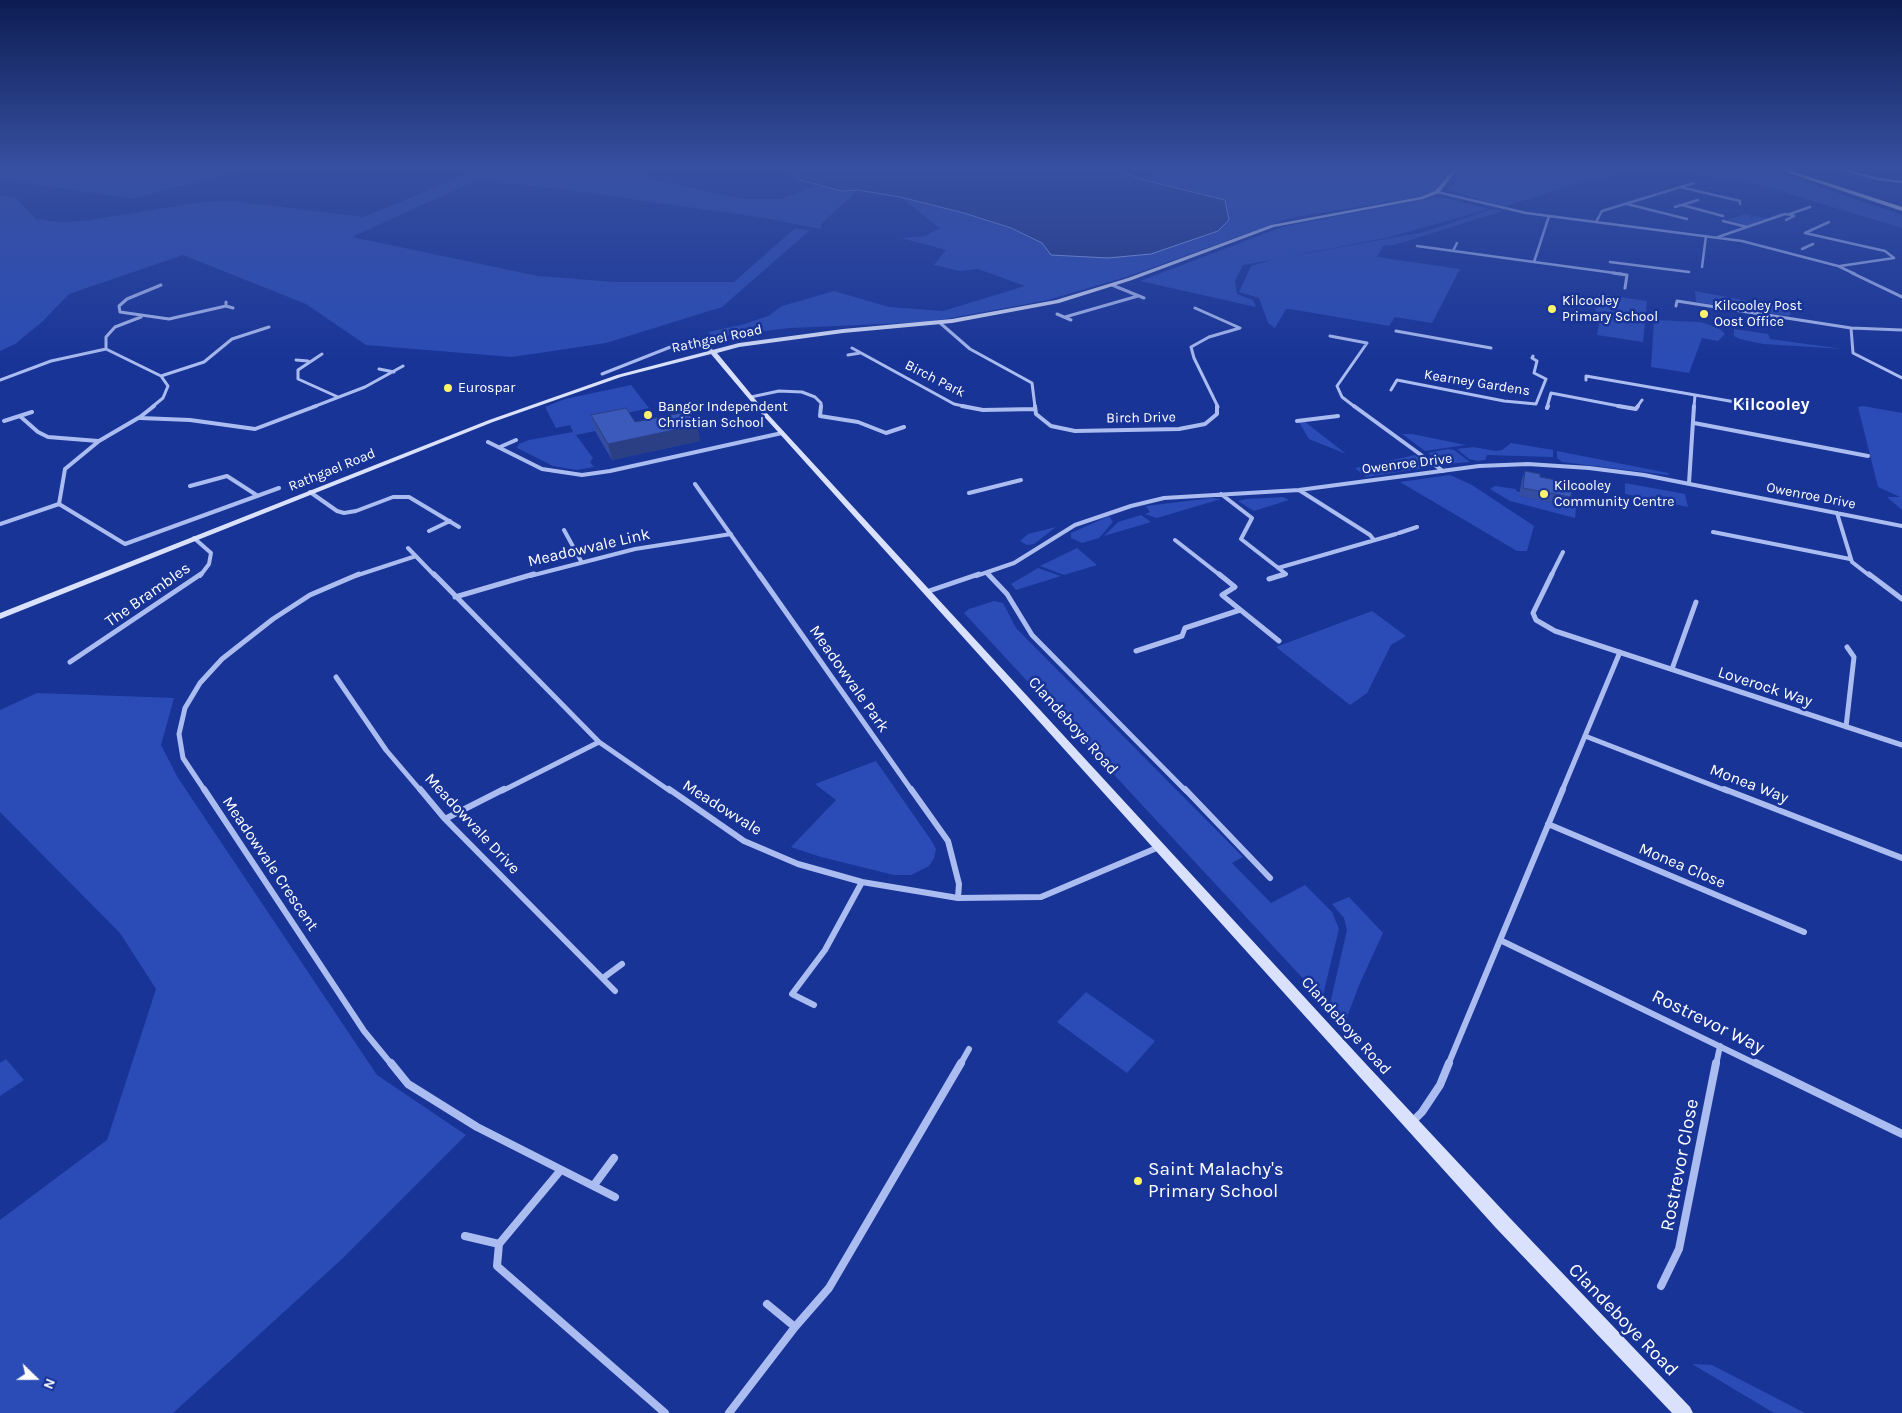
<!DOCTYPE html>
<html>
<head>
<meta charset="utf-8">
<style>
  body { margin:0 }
  #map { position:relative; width:1902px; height:1413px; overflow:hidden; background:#183497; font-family:Karla,sans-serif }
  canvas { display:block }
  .north { position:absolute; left:10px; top:1353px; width:50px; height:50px; -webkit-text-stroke:4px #183497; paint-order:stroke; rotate:112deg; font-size:14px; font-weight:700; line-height:20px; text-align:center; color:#fff }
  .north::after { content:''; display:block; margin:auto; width:18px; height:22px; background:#fff; clip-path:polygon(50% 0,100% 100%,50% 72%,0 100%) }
</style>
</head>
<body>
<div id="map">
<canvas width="1902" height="1413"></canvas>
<div class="north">N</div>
</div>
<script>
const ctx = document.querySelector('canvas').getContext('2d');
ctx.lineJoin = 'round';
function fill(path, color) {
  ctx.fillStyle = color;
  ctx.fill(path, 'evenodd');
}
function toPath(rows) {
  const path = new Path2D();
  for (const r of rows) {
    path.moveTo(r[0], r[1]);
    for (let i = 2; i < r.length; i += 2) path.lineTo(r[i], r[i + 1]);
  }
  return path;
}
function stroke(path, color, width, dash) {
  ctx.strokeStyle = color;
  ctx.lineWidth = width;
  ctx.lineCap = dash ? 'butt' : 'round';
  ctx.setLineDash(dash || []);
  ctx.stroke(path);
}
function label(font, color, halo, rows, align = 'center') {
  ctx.font = font + ' Karla,sans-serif';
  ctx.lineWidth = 5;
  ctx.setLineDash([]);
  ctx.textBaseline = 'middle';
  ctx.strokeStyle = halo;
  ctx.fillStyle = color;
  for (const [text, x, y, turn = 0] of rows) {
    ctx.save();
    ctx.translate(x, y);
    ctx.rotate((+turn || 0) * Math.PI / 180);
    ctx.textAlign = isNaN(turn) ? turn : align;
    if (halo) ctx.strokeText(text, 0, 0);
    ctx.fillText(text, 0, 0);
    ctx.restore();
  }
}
fill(toPath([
  [0,170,243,170,133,199,0,179],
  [478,170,644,170,651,179,743,199,780,199,820,185,841,191,858,190,821,224,821,229,764,218,576,191,477,180,352,237,538,276,615,282,734,282,795,228,810,230,722,307,606,343,512,357,366,345,306,304,183,255,69,294,43,321,15,344,0,351,0,196,15,197,36,219,57,222,84,221,202,202,233,201,363,217],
  [1176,170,1452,170,1435,191,1414,198,1290,218,1126,277,1048,300,929,322,790,328,713,337,708,332,741,325,768,316,782,306,834,291,889,307,943,311,1025,286,978,269,960,271,934,265,946,250,901,238,925,236,940,228,900,197,964,213,1014,230,1042,243,1225,200,1137,178],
  [1463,170,1770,170,1902,215,1902,228,1756,184,1680,172,1619,174,1576,184,1503,207,1449,190],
  [1435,197,1446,198,1489,209,1390,237,1287,257,1424,232,1492,209,1503,211,1394,245,1383,246,1377,257,1460,269,1432,323,1395,317,1389,326,1290,309,1286,309,1275,328,1268,323,1259,298,1239,292,1251,266,1272,260,1243,265,1235,281,1237,294,1253,300,1256,307,1140,281,1282,227],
  [1779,213,1783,214,1747,226,1728,220,1745,214,1751,215,1750,222,1753,216,1769,218],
  [1695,291,1791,309,1790,316,1696,302],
  [1599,294,1647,301,1643,342,1597,335,1599,324,1594,317],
  [1654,320,1700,322,1719,328,1725,334,1718,341,1702,338,1689,373,1651,367],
  [1734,329,1768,334,1770,339,1843,349,1763,344,1740,339,1734,336],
  [631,385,649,408,623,414,629,424,576,435,593,458,590,462,594,467,577,470,553,466,517,448,519,444,529,440,573,432,570,425,556,428,545,407,565,399],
  [1863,406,1902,413,1902,510,1887,497,1900,497,1878,487,1858,407],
  [1304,421,1346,454,1309,439,1299,422],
  [1402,434,1412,434,1466,445,1425,451],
  [1511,443,1553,450,1553,457,1487,455,1485,460,1478,461,1469,459,1457,449,1473,447,1496,451,1502,450],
  [1448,449,1454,450,1470,462,1446,464,1428,453],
  [1557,451,1668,473,1669,475,1562,462,1557,458],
  [1415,455,1426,463,1424,468,1366,477,1355,468],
  [1450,475,1472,485,1534,526,1527,551,1517,551,1400,482],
  [1625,483,1685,494,1688,507,1625,494],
  [1495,486,1516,489,1516,491,1520,492,1520,496,1576,508,1575,518,1510,501,1490,489],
  [1283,497,1289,500,1254,511,1238,501,1246,499],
  [1212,498,1221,499,1157,518,1145,514,1150,512,1146,506],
  [1141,515,1151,522,1104,536,1118,522],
  [1109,516,1113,522,1099,538,1082,543,1071,538,1071,533],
  [1056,527,1034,544,1027,545,1020,541,1028,534],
  [1077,548,1097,565,1064,575,1040,566],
  [1038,568,1061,576,1016,590,1011,584],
  [994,601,1003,603,1016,628,1243,857,1232,863,1271,903,1305,885,1332,912,1339,929,1322,999,964,613,969,609],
  [1372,611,1406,636,1391,645,1367,693,1350,705,1276,647],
  [37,693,174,698,161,745,178,778,377,1075,466,1135,342,1259,173,1413,0,1413,0,1220,107,1140,156,989,120,933,0,812,0,710],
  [876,761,931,840,936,849,934,858,929,866,911,875,894,875,821,857,791,847,836,800,815,784],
  [1349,897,1383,933,1360,983,1345,1022,1330,1004,1347,930,1344,918,1332,904],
  [1086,992,1155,1041,1127,1073,1057,1022],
  [6,1059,24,1080,0,1096,0,1063],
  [1692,1364,1712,1365,1805,1413,1774,1413]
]), '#2b4cb6');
const water = toPath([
  [789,170,1115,170,1144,180,1225,200,1229,220,1218,231,1151,254,1108,258,1051,255,1042,243,1011,228,964,213,900,197,858,190,841,191,800,180,789,170]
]);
fill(water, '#203581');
stroke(water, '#9db3f3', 1);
stroke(toPath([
  [1844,170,1878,179,1902,182],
  [1680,187,1740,201,1740,204],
  [1437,192,1526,213,1742,241,1838,266,1855,274],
  [1627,204,1687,219],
  [1682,205,1723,216],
  [1675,207,1698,200],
  [1786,220,1794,216,1790,214,1810,207],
  [1723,221,1747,227],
  [1596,222,1602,211,1694,183],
  [1829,222,1805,233,1885,251,1894,258,1840,266],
  [1718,237,1785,214,1792,215],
  [1417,246,1622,274],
  [1802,249,1813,244],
  [1453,251,1457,243],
  [1534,262,1549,216],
  [1610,262,1689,272],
  [1702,267,1706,236]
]), '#abbcf1', 2.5);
stroke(toPath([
  [1613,273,1627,275,1625,288],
  [1852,273,1902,297],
  [161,285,127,299,119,306,120,312,169,319,226,306],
  [1112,285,1144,298],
  [226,302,226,306,233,308],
  [1676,306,1677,301,1851,328,1902,330],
  [1195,308,1240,328,1209,337,1191,347,1194,358,1218,407],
  [1057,314,1071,320],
  [141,317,115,327,106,337,106,349,161,376,168,386,163,398,152,407],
  [1065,317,1138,296],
  [939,322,970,349,1032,383,1035,407],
  [1851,328,1853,353,1902,378],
  [1396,331,1491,348],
  [1330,336,1367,343,1337,386,1342,397,1355,407],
  [852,348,954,404,968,407],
  [322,354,298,370,298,379,338,397],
  [848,355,860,353],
  [296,360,308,361],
  [379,369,394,372],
  [602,374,673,346,699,341,712,351],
  [161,376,204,362,232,339,269,327],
  [0,380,51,361,106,349],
  [1586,380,1586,376,1764,407],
  [1391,390,1397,380,1504,401,1536,404,1546,379,1534,373,1537,361,1532,358,1533,356],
  [751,397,779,391,802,392,815,397,821,403,821,407],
  [313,407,365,387,403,366],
  [1547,407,1551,393,1624,407],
  [1637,407,1642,400],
  [1694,407,1695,395]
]), '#abbcf1', 3);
stroke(toPath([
  [154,406,140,417,99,441,65,469,59,504,125,544,279,488],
  [821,406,820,416,858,422,886,433,904,427],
  [962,406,983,410,1035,409],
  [1035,406,1036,414,1051,426,1075,431,1179,429,1205,424,1217,414,1217,406],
  [1354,406,1443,471],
  [1618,406,1636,409,1638,406],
  [1757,406,1777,409],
  [1547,408,1548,406],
  [21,417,38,432,48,437,98,441],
  [140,418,190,420,255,429,316,406],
  [4,421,32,412],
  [1297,421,1338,416],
  [1694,423,1868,456],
  [488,442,542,469,582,475,610,471,782,433],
  [500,447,516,440],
  [1689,483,1694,406],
  [695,484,760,576],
  [190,486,227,476,258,496],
  [1299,490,1370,535,1374,540],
  [310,492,337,511,344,513,356,511,393,497,409,497,459,527],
  [969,493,1021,480],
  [1221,494,1252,518,1241,539,1286,574,1280,576],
  [1837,513,1852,562,1870,576],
  [0,524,59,504],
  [564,530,581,561],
  [429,531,450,521],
  [1713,532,1850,559],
  [1399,533,1417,527],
  [194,538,211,553,209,564,200,576],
  [1175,540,1221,576],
  [408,548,435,576],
  [1278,568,1396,534],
  [987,573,990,576],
  [355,576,416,556],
  [530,576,635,549,731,534],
  [976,576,1014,563,1075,525,1131,506,1164,498,1299,490,1479,466,1528,464,1589,468,1644,475,1902,526],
  [1551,576,1563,552]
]), '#abbcf1', 4);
stroke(toPath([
  [434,574,599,742,670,791],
  [759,574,912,791],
  [988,574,1007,594,1032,635,1186,791],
  [1219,574,1235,587,1222,595,1279,641],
  [1552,574,1533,613,1536,620,1555,631,1902,745],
  [1869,574,1902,599],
  [1269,579,1285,574],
  [929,591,979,574],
  [455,597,534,574],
  [1136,651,1182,636,1185,628,1240,610],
  [70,662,201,574],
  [1672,669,1696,602],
  [336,677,386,750,421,791],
  [1846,727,1854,657,1847,647],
  [1585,736,1727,791],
  [205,791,183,758,179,734,185,708,200,683,222,659,273,619,310,595,359,574],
  [502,791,599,742],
  [1562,791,1620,652]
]), '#abbcf1', 5);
stroke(toPath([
  [204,789,364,1031,392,1065],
  [420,789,445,819,615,991],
  [669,789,744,841,798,864,862,882,958,898,1041,897,1159,847],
  [911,789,948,841,959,884,958,898],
  [1185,789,1270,878],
  [1724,789,1902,858],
  [445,819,504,789],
  [1548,824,1804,932],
  [1500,940,1758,1065],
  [603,978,622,964],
  [814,1005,792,994,825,950,862,882],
  [960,1065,969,1049],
  [1448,1065,1563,789],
  [1716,1065,1720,1046]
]), '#abbcf1', 6);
stroke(toPath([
  [391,1063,408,1084,477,1127,615,1197],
  [1756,1063,1902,1134],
  [1413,1121,1422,1112,1440,1085,1449,1063],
  [560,1171,499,1244,497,1266,665,1413],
  [594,1185,614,1158],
  [465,1236,499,1244],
  [1661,1286,1679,1249,1716,1063],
  [767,1304,795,1327],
  [729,1413,795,1327,829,1288,961,1063]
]), '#abbcf1', 8);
fill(toPath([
  [1453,170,1457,170,1439,193,1423,199,1274,227,1132,280,1059,303,952,323,843,333,739,347,717,353,764,410,1365,1063,1508,1216,1690,1407,1693,1413,1672,1413,1496,1228,760,412,711,354,621,377,493,422,0,619,0,613,489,420,617,375,739,343,843,329,952,319,1056,300,1128,278,1271,225,1420,197,1435,191,1453,170]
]), '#d9e1fc');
fill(toPath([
  [1780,170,1788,170,1902,207,1902,211,1780,170]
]), '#fff');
fill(toPath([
  [591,415,635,422,697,425,700,441,612,460,595,431],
  [1525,471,1540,477,1571,497,1567,506,1519,496,1522,479]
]), '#344da2');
fill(toPath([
  [697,425,700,441,612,460,608,444]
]), '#2a3f84');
const building = toPath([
  [626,408,635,422,687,412,697,425,608,444,591,415,626,408],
  [1525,471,1540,474,1540,477,1572,483,1571,497,1523,488,1525,471]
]);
fill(building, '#3c5abc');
stroke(building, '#2a3f84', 1);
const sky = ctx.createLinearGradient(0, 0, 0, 367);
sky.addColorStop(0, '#0d1d53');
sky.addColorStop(0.46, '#3750a1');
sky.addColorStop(1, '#3750a100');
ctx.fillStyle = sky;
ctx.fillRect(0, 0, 1902, 367);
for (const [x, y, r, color] of [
  [1552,309,5,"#fff36b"],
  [1704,314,5,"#fff36b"],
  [448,388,5,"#fff36b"],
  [648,415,5,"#fff36b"],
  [1544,494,5,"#fff36b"],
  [1138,1181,5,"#fff36b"]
]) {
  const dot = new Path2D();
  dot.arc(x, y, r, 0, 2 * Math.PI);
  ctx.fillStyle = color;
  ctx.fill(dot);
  stroke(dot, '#183497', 2);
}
label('14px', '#fff', '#183497', [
  ["Kilcooley",1562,301],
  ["Primary School",1562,317],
  ["Kilcooley Post",1714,306],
  ["Oost Office",1714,322],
  ["Eurospar",458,388],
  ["Bangor Independent",658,407],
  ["Christian School",658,423],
  ["Kilcooley",1554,486],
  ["Community Centre",1554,502]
], 'left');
label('14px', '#fff', '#183497', [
  ["Rathgael Road",717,339,-12],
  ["Birch Park",935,379,27],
  ["Kearney Gardens",1477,383,9],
  ["Birch Drive",1141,418,-1],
  ["Owenroe Drive",1407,464,-7],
  ["Rathgael Road",332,470,-22],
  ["Owenroe Drive",1811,496,11]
]);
label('16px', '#fff', '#183497', [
  ["Meadowvale Link",589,548,-13],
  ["The Brambles",148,595,-35],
  ["Meadowvale Park",849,679,55],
  ["Loverock Way",1765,687,18],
  ["Clandeboye Road",1073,726,48],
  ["Monea Way",1749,784,21],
  ["Meadowvale",722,808,32],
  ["Meadowvale Drive",472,824,47],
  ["Meadowvale Crescent",270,864,56],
  ["Monea Close",1682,866,23],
  ["Clandeboye Road",1346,1026,48]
]);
label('bold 18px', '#fff', '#183497', [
  ["Kilcooley",1771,405]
]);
label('19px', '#fff', '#183497', [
  ["Rostrevor Way",1708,1022,26],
  ["Rostrevor Close",1680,1165,-79],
  ["Clandeboye Road",1623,1320,46]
]);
label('19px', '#fff', '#183497', [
  ["Saint Malachy's",1148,1170],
  ["Primary School",1148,1192]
], 'left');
</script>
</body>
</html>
